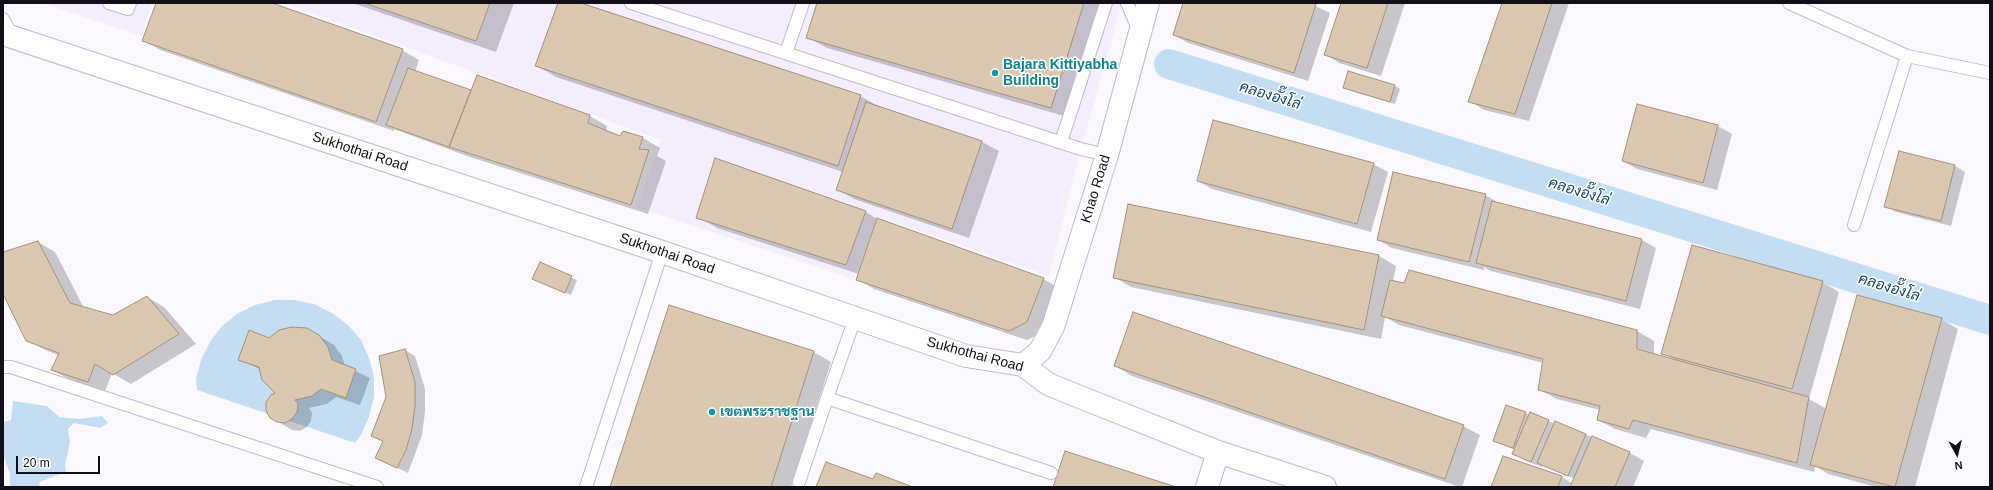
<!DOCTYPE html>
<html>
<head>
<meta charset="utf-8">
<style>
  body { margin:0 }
  #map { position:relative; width:1993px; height:490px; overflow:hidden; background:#faf8fd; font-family:Helvetica,sans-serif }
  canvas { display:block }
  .frame { position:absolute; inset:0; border:4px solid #130f18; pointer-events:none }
  .north { position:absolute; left:1937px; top:434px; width:40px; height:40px; -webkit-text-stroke:3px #fff; paint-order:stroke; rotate:172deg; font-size:11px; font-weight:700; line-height:16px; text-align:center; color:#130f18 }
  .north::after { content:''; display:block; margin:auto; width:14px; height:18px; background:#130f18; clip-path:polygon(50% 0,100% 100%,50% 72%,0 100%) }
  .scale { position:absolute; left:16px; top:456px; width:84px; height:18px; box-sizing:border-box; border:2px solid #130f18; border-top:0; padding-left:5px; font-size:12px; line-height:14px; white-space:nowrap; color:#130f18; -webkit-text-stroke:3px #fff; paint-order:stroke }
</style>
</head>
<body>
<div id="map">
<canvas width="1993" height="490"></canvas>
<div class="frame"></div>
<div class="north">N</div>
<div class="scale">20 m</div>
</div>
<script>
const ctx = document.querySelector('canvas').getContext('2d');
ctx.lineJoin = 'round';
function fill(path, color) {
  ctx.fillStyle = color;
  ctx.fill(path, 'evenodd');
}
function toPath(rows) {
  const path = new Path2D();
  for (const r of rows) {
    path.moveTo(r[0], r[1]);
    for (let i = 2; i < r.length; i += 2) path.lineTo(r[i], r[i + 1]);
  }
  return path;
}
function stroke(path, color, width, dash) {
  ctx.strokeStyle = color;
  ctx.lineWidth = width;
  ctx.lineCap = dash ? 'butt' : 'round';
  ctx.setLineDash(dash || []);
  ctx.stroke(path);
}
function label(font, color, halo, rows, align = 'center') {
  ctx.font = font + ' Helvetica,Sarabun,sans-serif';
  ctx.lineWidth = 3;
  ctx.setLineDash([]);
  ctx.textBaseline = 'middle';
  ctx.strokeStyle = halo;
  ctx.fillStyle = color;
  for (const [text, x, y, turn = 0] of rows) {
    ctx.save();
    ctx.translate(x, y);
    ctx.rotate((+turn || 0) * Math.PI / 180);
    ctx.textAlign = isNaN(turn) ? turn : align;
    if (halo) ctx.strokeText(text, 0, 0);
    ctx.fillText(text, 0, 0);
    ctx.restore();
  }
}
fill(toPath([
  [43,3,152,3,142,36],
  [284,3,1122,3,1081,149,1049,276,877,216,854,279,637,207,661,140]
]), '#f4eefc');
fill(toPath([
  [275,300,294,300,314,304,332,313,348,325,361,340,369,358,374,377,374,397,369,417,361,435,355,443,197,390,196,379,201,360,210,342,222,326,237,314,255,305],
  [13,401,47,406,59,417,79,419,102,416,108,423,100,428,74,423,68,429,70,442,65,466,66,472,39,482,40,487,10,487,10,474,3,455,3,422,11,420]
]), '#c3def3');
fill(toPath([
  [157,3,269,3,402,50,419,60,415,72,472,91,478,76,590,116,607,126,606,131,621,137,623,132,643,138,660,148,657,156,666,161,648,214,467,156,394,129,394,131,160,50,144,40],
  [352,3,514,3,496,52],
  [559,3,578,3,860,96,880,107,982,142,999,151,969,238,854,199,837,189,843,172,556,77,537,66],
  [818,3,1107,3,1071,118,827,48,807,37],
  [1184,3,1309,3,1330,13,1308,81,1188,43,1174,35],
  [1342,3,1405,3,1381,76,1339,63,1325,54],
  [1503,3,1569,3,1529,121,1484,110,1470,101],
  [1395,86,1400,89,1395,104,1344,88],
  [1638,105,1718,126,1732,134,1717,190,1637,169,1623,161],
  [1899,152,1955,166,1965,172,1951,226,1896,212,1885,206],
  [716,160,866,212,877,219,1043,279,1060,288,1044,332,1027,340,874,289,857,279,859,274,717,228,698,217],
  [1373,164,1388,172,1371,232,1212,189,1198,181],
  [1485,195,1499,203,1642,240,1656,248,1640,309,1491,271,1484,267,1484,270,1392,248,1378,240],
  [1129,205,1379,256,1396,266,1393,282,1404,284,1410,271,1637,331,1654,341,1654,355,1674,360,1663,353,1822,282,1839,292,1809,399,1827,409,1941,319,1958,329,1915,487,1876,487,1828,474,1815,466,1814,472,1651,429,1646,438,1615,429,1598,420,1600,410,1557,399,1540,390,1543,363,1399,325,1385,317,1381,339,1131,287,1114,277],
  [38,242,55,252,84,308,113,316,147,297,164,307,196,344,131,384,112,373,105,391,69,379,52,370,58,355,45,350,27,340,3,292,3,253],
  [540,264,577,280,571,295,539,281],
  [669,307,814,352,831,362,791,487,612,487],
  [319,336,334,345,342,356,345,366,370,378,360,405,336,397,327,404,309,408,312,413,311,421,307,427,300,431,292,430,270,417,277,394,261,370,240,359,270,339],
  [405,350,415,356,425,389,425,412,422,435,408,473,377,458,384,442,372,435],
  [1115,366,1463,426,1480,435,1462,487,1460,487,1132,376],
  [1525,413,1585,434,1630,453,1644,461,1633,487,1493,487,1504,457,1562,477,1573,484,1575,479,1543,465,1542,467,1524,460,1514,454,1515,450,1494,441]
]), '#0003');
stroke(toPath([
  [1169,64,1990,320]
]), '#c3def3', 30);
const building = toPath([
  [156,3,272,3,403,49,376,122,142,41,156,3],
  [364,3,490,3,476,41,364,3],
  [558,3,581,3,861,95,838,166,535,66,558,3],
  [817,3,1084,3,1051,108,806,38,817,3],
  [1183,3,1313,3,1316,4,1294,73,1173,35,1183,3],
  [1341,3,1388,3,1367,68,1324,55,1341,3],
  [1502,3,1552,3,1515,114,1468,102,1502,3],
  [408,68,471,90,449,147,386,125,408,68],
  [1348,71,1395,85,1390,102,1343,88,1348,71],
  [477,75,590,115,588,123,620,136,623,131,643,137,639,149,649,150,631,205,449,147,477,75],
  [866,102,982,141,952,229,836,190,866,102],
  [1637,104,1718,125,1703,183,1622,161,1637,104],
  [1213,120,1374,163,1357,224,1197,181,1213,120],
  [1899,151,1955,165,1941,221,1884,207,1899,151],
  [715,158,866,211,846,265,696,218,715,158],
  [1393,172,1486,194,1469,262,1377,240,1393,172],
  [1492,201,1642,239,1626,301,1476,263,1492,201],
  [1128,204,1379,255,1364,330,1113,278,1128,204],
  [877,218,1044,278,1027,322,1009,331,856,280,877,218],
  [38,241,70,303,113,315,147,296,179,334,113,375,95,364,88,382,51,370,59,353,26,341,3,294,3,252,38,241],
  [1692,245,1823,281,1792,389,1661,354,1692,245],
  [540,262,572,276,565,293,532,279,540,262],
  [1409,270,1637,330,1637,349,1809,397,1797,463,1633,420,1629,429,1597,420,1600,406,1538,390,1543,359,1381,316,1390,280,1404,283,1409,270],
  [1857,295,1942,318,1895,487,1810,465,1857,295],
  [669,305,814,351,771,487,610,487,669,305],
  [1133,312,1464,425,1445,479,1114,366,1133,312],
  [292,327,307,328,319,335,328,347,332,360,356,369,346,398,321,389,312,396,295,400,298,404,297,412,292,419,285,423,277,422,270,418,266,411,266,402,271,395,275,393,262,380,259,367,238,360,249,330,269,338,279,330,292,327],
  [405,349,415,382,415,406,412,429,406,450,397,468,375,458,383,441,371,436,386,397,379,356,405,349],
  [1506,405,1526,412,1513,448,1493,441,1506,405],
  [1530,412,1549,420,1531,462,1512,454,1530,412],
  [1555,421,1586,434,1568,476,1537,463,1555,421],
  [1592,436,1630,452,1615,487,1570,487,1592,436],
  [1065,451,1176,487,1053,487,1065,451],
  [1503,456,1562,476,1558,487,1491,487,1503,456],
  [826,462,873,479,876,473,913,487,816,487,826,462]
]);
fill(building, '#dbc8b0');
stroke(building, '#a4927b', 1);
const service = toPath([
  [109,3,128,9,130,3],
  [631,3,1081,149,1107,155],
  [1127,3,1139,31],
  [1789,3,1907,56,1990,73],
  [3,19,13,37],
  [786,53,803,3],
  [1061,142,1106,3],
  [1854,225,1907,56],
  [855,318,827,398,1051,473],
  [3,367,11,367,377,487],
  [799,482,827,398],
  [586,487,662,252]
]);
const minor = toPath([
  [1023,365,1048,384,1065,391,1218,452,1325,487],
  [1207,487,1218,452]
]);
const tertiary = toPath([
  [3,34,662,252,966,356,1023,365,1040,351,1053,327,1107,155,1148,3]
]);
stroke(service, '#c4b8d3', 14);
stroke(minor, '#c4b8d3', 24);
stroke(tertiary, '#c4b8d3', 24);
stroke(service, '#fff', 12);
stroke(minor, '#fff', 22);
stroke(tertiary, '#fff', 22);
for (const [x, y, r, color] of [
  [995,73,4,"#0f9aa8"],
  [712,412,4,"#0f9aa8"]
]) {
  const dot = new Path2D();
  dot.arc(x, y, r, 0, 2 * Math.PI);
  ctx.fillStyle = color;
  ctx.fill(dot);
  stroke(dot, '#fff', 1.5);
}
label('bold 14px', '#0d838f', '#fff', [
  ["Bajara Kittiyabha",1003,65],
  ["Building",1003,81],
  ["เขตพระราชฐาน",720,412]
], 'left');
label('14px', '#130f18', '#fff', [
  ["Sukhothai Road",360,152,18],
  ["Khao Road",1096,189,-73],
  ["Sukhothai Road",667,254,19],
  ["Sukhothai Road",975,355,15]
]);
label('italic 15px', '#194765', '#fff', [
  ["คลองอั๊งโล่",1270,96,17],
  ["คลองอั๊งโล่",1579,192,17],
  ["คลองอั๊งโล่",1889,288,17]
]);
</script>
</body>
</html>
